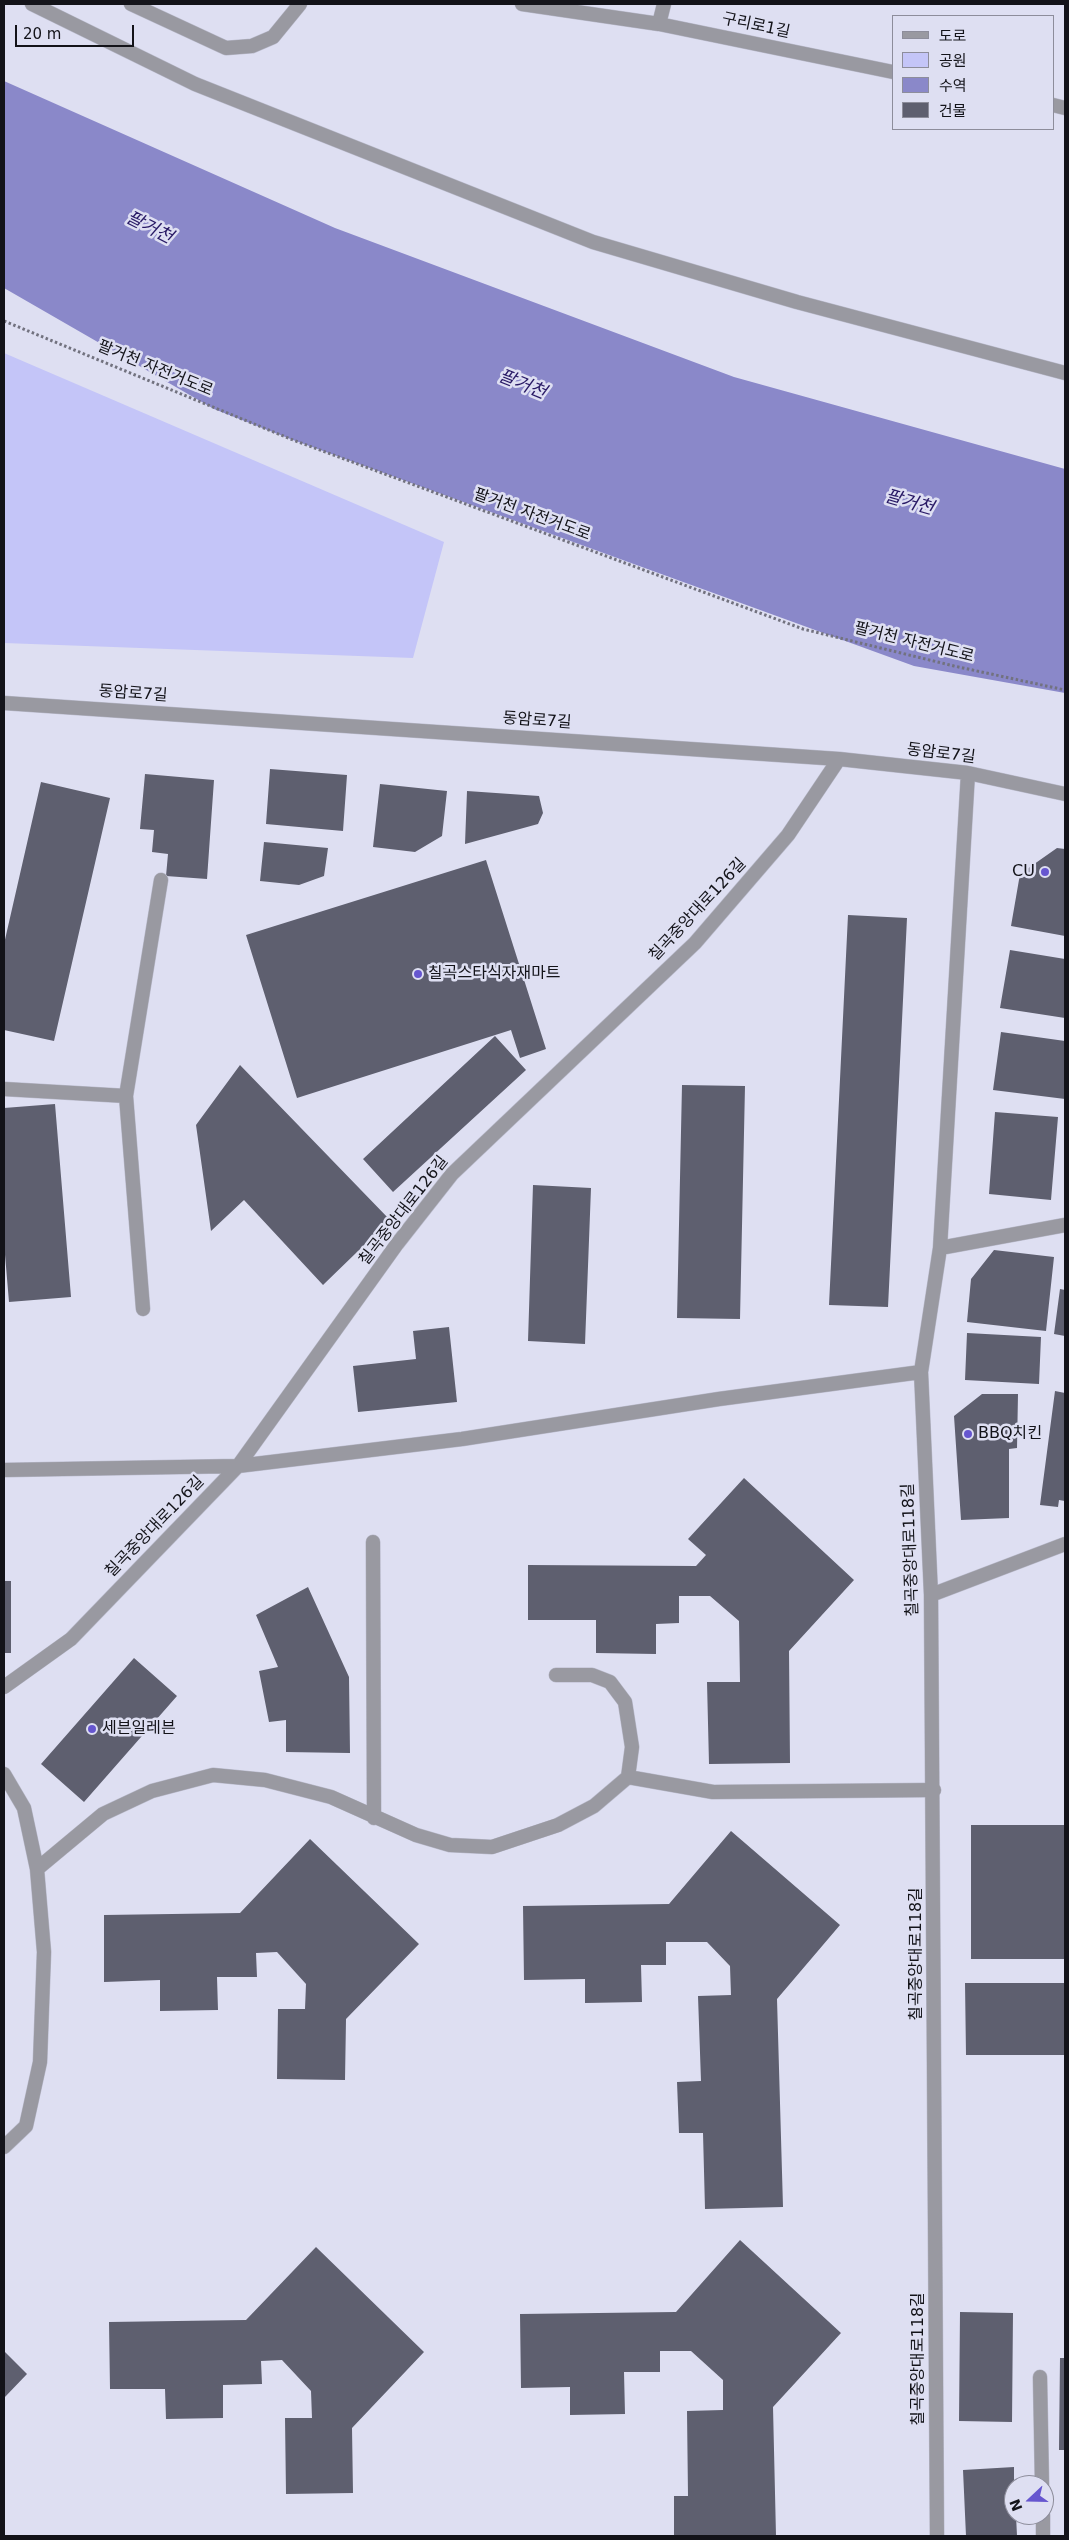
<!DOCTYPE html>
<html>
<head>
<meta charset="utf-8">
<style>
  body { margin:0 }
  #map { position:relative; width:1069px; height:2540px; overflow:hidden; background:#dedff2; font-family:"DejaVu Sans","Noto Sans KR",sans-serif }
  canvas { display:block }
  .frame { position:absolute; inset:0; border:5px solid #131319; pointer-events:none }
  .legend { position:absolute; left:892px; top:15px; width:162px; height:115px; box-sizing:border-box; background:#dedff2; border:1px solid #8d8d9b; margin:0; padding:6px 9px; list-style:none; font-size:15px; color:#131319 }
  .legend li { display:flex; align-items:center; gap:10px; height:25px }
  .legend b { width:25px; border:1px solid #8d8d9b }
  .north { position:absolute; left:1004px; top:2475px; width:50px; height:50px; box-sizing:border-box; background:#dedff2; border:1px solid #8d8d9b; border-radius:50%; rotate:249deg; font-size:14px; font-weight:700; line-height:20px; text-align:center; color:#131319 }
  .north::after { content:''; display:block; margin:auto; width:18px; height:22px; background:#6656cf; clip-path:polygon(50% 0,100% 100%,50% 72%,0 100%) }
  .scale { position:absolute; left:15px; top:25px; width:119px; height:22px; box-sizing:border-box; border:2px solid #131319; border-top:0; padding-left:6px; font-size:15px; line-height:18px; white-space:nowrap; color:#131319; -webkit-text-stroke:4px #dedff2; paint-order:stroke }
</style>
</head>
<body>
<div id="map">
<canvas width="1069" height="2540"></canvas>
<div class="frame"></div>
<ul class="legend">
<li><b style="height:6px;background:#9999a1"></b>도로</li>
<li><b style="height:14px;background:#c4c5f8"></b>공원</li>
<li><b style="height:14px;background:#8a88c9"></b>수역</li>
<li><b style="height:14px;background:#5e5f6f"></b>건물</li>
</ul>
<div class="north">N</div>
<div class="scale">20 m</div>
</div>
<script>
const ctx = document.querySelector('canvas').getContext('2d');
ctx.lineJoin = 'round';
function fill(path, color) {
  ctx.fillStyle = color;
  ctx.fill(path, 'evenodd');
}
function toPath(rows) {
  const path = new Path2D();
  for (const r of rows) {
    path.moveTo(r[0], r[1]);
    for (let i = 2; i < r.length; i += 2) path.lineTo(r[i], r[i + 1]);
  }
  return path;
}
function stroke(path, color, width, dash) {
  ctx.strokeStyle = color;
  ctx.lineWidth = width;
  ctx.lineCap = dash ? 'butt' : 'round';
  ctx.setLineDash(dash || []);
  ctx.stroke(path);
}
function label(font, color, halo, rows, align = 'center') {
  ctx.font = font + ' "DejaVu Sans","Noto Sans KR",sans-serif';
  ctx.lineWidth = 5;
  ctx.setLineDash([]);
  ctx.textBaseline = 'middle';
  ctx.strokeStyle = halo;
  ctx.fillStyle = color;
  for (const [text, x, y, turn = 0] of rows) {
    ctx.save();
    ctx.translate(x, y);
    ctx.rotate((+turn || 0) * Math.PI / 180);
    ctx.textAlign = isNaN(turn) ? turn : align;
    if (halo) ctx.strokeText(text, 0, 0);
    ctx.fillText(text, 0, 0);
    ctx.restore();
  }
}
fill(toPath([
  [4,353,444,542,413,658,4,643]
]), '#c4c5f8');
fill(toPath([
  [4,81,335,228,734,377,1065,469,1065,693,914,666,293,440,214,409,4,288]
]), '#8a88c9');
fill(toPath([
  [270,769,347,775,343,831,266,824],
  [145,774,214,780,207,879,166,876,168,854,152,852,154,830,140,829],
  [41,782,110,798,54,1041,4,1030,4,944],
  [380,784,447,791,442,836,415,852,373,847],
  [467,791,539,796,543,813,538,824,465,844],
  [264,842,328,848,324,876,299,885,260,881],
  [1057,848,1065,849,1065,936,1011,926,1020,874],
  [486,860,546,1049,520,1058,511,1030,297,1098,246,935],
  [848,915,907,918,888,1307,829,1305],
  [1010,950,1065,959,1065,1018,1000,1008],
  [1001,1032,1065,1041,1065,1099,993,1090],
  [495,1036,526,1070,393,1192,363,1159],
  [240,1065,390,1220,323,1285,244,1200,211,1231,196,1125],
  [682,1085,745,1086,740,1319,677,1318],
  [55,1104,71,1297,9,1302,4,1243,4,1108],
  [995,1112,1058,1117,1051,1200,989,1194],
  [533,1185,591,1188,585,1344,528,1341],
  [994,1250,1054,1257,1046,1331,967,1322,971,1279],
  [1060,1289,1065,1290,1065,1336,1054,1334],
  [449,1327,457,1402,358,1412,353,1366,416,1359,413,1331],
  [967,1333,1041,1337,1039,1384,965,1380],
  [1055,1391,1065,1393,1065,1501,1059,1500,1058,1507,1040,1505],
  [982,1394,1018,1394,1017,1448,1009,1449,1009,1518,961,1520,954,1416],
  [744,1478,854,1580,789,1651,790,1763,709,1764,707,1682,740,1682,739,1621,710,1596,679,1596,679,1623,656,1624,656,1654,596,1653,596,1620,528,1620,528,1565,696,1566,706,1555,688,1539],
  [4,1581,11,1581,11,1653,4,1653],
  [308,1587,349,1677,350,1753,286,1752,286,1720,269,1722,259,1671,278,1667,256,1615],
  [134,1658,177,1696,84,1802,41,1764],
  [971,1825,1065,1825,1065,1959,971,1959],
  [731,1831,840,1925,777,1999,783,2207,705,2209,703,2133,679,2133,677,2082,701,2081,698,1996,731,1995,730,1966,707,1942,666,1942,666,1965,641,1965,642,2002,585,2003,585,1979,524,1980,523,1906,669,1904],
  [310,1839,419,1944,346,2019,345,2080,277,2079,278,2009,305,2009,306,1984,277,1952,256,1953,257,1977,217,1977,218,2010,160,2011,160,1980,104,1982,104,1915,240,1913],
  [965,1983,1065,1983,1065,2055,966,2055],
  [740,2240,841,2333,773,2407,776,2536,674,2536,674,2496,688,2496,687,2411,723,2410,723,2380,691,2351,660,2351,660,2372,624,2372,625,2414,570,2415,570,2387,521,2388,520,2314,676,2312],
  [316,2247,424,2352,352,2428,353,2493,286,2494,285,2418,312,2418,311,2391,282,2360,261,2361,262,2384,223,2385,223,2418,166,2419,165,2389,110,2389,109,2322,246,2320],
  [960,2312,1013,2313,1012,2422,959,2421],
  [4,2351,27,2374,4,2398],
  [1060,2358,1065,2358,1065,2450,1059,2450],
  [1014,2467,1014,2515,1016,2515,1017,2536,966,2536,963,2470]
]), '#5e5f6f');
const service = toPath([
  [4,1089,126,1096],
  [143,1309,126,1096,161,880],
  [373,1542,374,1818],
  [556,1675,592,1675,610,1682,625,1702,632,1747,628,1777],
  [4,1774,24,1808,37,1869,44,1952,40,2062,26,2126,4,2147],
  [37,1869,103,1814,152,1791,213,1775,265,1780,331,1797,416,1835,450,1845,492,1847,558,1825,594,1806,628,1777,713,1792,934,1790]
]);
const minor = toPath([
  [32,4,195,84,593,242,797,302,1065,373],
  [131,4,226,48,252,46,273,37,300,4],
  [522,4,659,24,893,72],
  [659,24,664,4],
  [1053,105,1065,108],
  [4,703,839,759,968,773,1065,794],
  [940,1248,1065,1225],
  [4,1470,238,1466,462,1439,719,1399,921,1372],
  [931,1595,1065,1544],
  [4,1687,71,1639,238,1466,397,1244,452,1174,695,943,788,835,839,759],
  [1040,2377,1042,2485],
  [1043,2515,1043,2536],
  [937,2536,931,1595,921,1372,940,1248,968,773]
]);
stroke(service, '#b9bacb', 15);
stroke(minor, '#b9bacb', 15);
stroke(toPath([
  [4,321,293,440,803,629,954,666,1065,690]
]), '#72727f', 3, [2.5, 2.5]);
stroke(service, '#9999a1', 14);
stroke(minor, '#9999a1', 14);
for (const [x, y, r, color] of [
  [1045,872,5,"#6656cf"],
  [418,974,5,"#6656cf"],
  [968,1434,5,"#6656cf"],
  [92,1729,5,"#6656cf"]
]) {
  const dot = new Path2D();
  dot.arc(x, y, r, 0, 2 * Math.PI);
  ctx.fillStyle = color;
  ctx.fill(dot);
  stroke(dot, '#dedff2', 2);
}
label('16px', '#131319', '#dedff2', [
  ["구리로1길",756,26,12],
  ["팔거천 자전거도로",155,369,22],
  ["팔거천 자전거도로",532,515,20],
  ["팔거천 자전거도로",914,643,14],
  ["동암로7길",133,694,4],
  ["동암로7길",537,721,4],
  ["동암로7길",941,754,7],
  ["칠곡중앙대로126길",698,910,-47],
  ["칠곡중앙대로126길",404,1211,-52],
  ["칠곡중앙대로126길",155,1527,-46],
  ["칠곡중앙대로118길",911,1550,-92],
  ["칠곡중앙대로118길",917,1954,-90],
  ["칠곡중앙대로118길",919,2359,-90]
]);
label('16px', '#131319', '#dedff2', [
  ["CU",1035,872,"right"],
  ["칠곡스타식자재마트",428,974],
  ["BBQ치킨",978,1434],
  ["세븐일레븐",102,1729]
], 'left');
label('italic 18px', '#281965', '#dedff2', [
  ["팔거천",149,228,27],
  ["팔거천",522,385,22],
  ["팔거천",909,503,16]
]);
</script>
</body>
</html>
